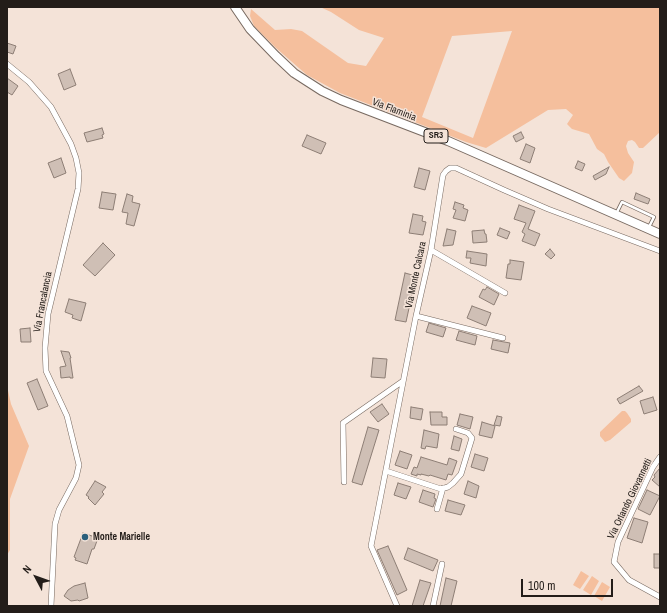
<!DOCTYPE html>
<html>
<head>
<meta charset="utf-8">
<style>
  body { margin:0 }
  #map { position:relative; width:667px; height:613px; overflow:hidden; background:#f4e3d8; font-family:"Archivo Narrow",sans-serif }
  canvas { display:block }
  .frame { position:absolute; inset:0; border:8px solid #231d19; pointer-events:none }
  .north { position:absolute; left:16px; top:557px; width:40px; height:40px; -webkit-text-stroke:3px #f4e3d8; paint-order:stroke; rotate:311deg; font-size:11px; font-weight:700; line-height:16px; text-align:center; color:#231d19 }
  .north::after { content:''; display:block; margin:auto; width:14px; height:18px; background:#231d19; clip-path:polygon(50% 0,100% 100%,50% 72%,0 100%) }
  .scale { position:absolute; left:521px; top:579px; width:92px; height:18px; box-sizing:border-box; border:2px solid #231d19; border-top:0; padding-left:5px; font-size:12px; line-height:14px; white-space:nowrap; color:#231d19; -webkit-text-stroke:3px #f4e3d8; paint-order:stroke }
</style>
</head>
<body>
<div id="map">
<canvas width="667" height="613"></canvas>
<div class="frame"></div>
<div class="north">N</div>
<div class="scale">100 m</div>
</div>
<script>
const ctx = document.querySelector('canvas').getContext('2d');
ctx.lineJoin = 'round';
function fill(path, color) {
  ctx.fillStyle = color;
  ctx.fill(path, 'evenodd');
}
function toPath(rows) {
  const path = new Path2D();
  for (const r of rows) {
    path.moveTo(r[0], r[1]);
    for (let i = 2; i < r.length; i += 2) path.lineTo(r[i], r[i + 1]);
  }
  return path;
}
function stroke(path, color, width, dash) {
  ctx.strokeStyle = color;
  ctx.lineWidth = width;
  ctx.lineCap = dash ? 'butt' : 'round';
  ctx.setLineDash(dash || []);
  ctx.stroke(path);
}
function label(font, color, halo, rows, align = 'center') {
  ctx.font = font + ' "Archivo Narrow",sans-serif';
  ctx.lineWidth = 3;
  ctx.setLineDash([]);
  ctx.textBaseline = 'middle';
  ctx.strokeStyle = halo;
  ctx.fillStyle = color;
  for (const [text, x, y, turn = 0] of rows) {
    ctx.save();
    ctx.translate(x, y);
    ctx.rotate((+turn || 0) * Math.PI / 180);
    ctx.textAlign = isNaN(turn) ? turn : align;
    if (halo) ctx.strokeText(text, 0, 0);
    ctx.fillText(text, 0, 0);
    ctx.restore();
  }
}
fill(toPath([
  [320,7,660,7,660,132,643,148,639,148,635,142,632,140,628,141,626,146,628,153,634,162,632,173,624,181,619,178,608,162,604,154,597,149,589,134,572,129,567,124,573,115,566,109,548,110,486,148,466,142,340,93,307,75,276,48,254,26,250,16,251,9,275,30,291,29,302,31,348,63,366,66,384,38,359,30,331,12],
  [512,31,473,138,422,117,452,36],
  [7,386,11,404,29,446,10,499,10,550,7,555],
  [622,411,625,411,627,413,631,419,631,422,610,440,605,442,600,436,600,432],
  [581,571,589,576,580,589,573,585],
  [592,576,599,581,591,595,583,590],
  [602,582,610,587,602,601,594,596]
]), '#f5bf9d');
const building = toPath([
  [7,43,16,46,13,54,7,52,7,43],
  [70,69,76,85,64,90,58,74,70,69],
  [7,78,18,86,12,95,7,92,7,78],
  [102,128,104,134,102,135,103,138,87,142,84,133,102,128],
  [521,132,524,138,516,142,513,136,521,132],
  [307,135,326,143,321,154,302,146,307,135],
  [526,144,535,148,530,163,520,159,526,144],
  [61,158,66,173,54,178,48,163,61,158],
  [578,161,585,164,582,171,575,168,578,161],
  [609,167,606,174,595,180,593,176,609,167],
  [419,168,430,171,425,190,414,187,419,168],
  [102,192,116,194,113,210,99,208,102,192],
  [636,193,650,199,648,204,634,199,636,193],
  [127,194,133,196,132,202,140,204,134,226,126,224,128,213,122,212,127,194],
  [455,202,464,205,463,208,468,210,465,221,453,218,456,210,453,209,455,202],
  [519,205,535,211,528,229,540,234,535,246,522,241,525,234,522,232,526,223,514,219,519,205],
  [413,214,423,216,422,221,426,222,423,235,409,233,413,214],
  [500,228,510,232,507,239,497,235,500,228],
  [447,229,456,231,453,245,443,246,447,229],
  [484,230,485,234,486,234,487,242,473,243,472,231,484,230],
  [103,243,115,255,95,276,83,265,103,243],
  [550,249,555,255,551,259,545,254,550,249],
  [467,251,487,254,486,266,470,263,471,258,466,258,467,251],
  [510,260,524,262,521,280,506,278,508,264,510,264,510,260],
  [405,273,416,276,406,322,395,320,405,273],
  [487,287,499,294,494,305,479,297,483,289,485,290,487,287],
  [69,299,86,303,81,321,72,318,73,315,65,312,69,299],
  [472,306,491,313,486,326,467,318,472,306],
  [429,323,446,328,443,337,426,332,429,323],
  [30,328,31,342,21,342,20,329,30,328],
  [459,331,477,336,475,345,456,340,459,331],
  [493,340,510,343,508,353,491,349,493,340],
  [61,351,69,352,71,358,70,358,73,378,70,378,70,377,61,378,60,367,66,366,61,351],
  [373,358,387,359,385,378,371,377,373,358],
  [37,379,48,406,38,410,27,383,37,379],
  [639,386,643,391,620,404,617,399,639,386],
  [653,397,657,410,644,414,640,401,653,397],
  [382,404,389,414,378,422,370,412,382,404],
  [411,407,423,409,421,420,410,418,411,407],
  [430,412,442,412,442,417,447,417,447,425,431,425,430,412],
  [460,414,473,417,470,429,457,425,460,414],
  [497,416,502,417,500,426,494,425,497,416],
  [482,422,495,426,492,438,479,435,482,422],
  [368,427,379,430,362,485,352,482,368,427],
  [424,430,439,434,437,448,426,446,425,449,421,448,424,430],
  [454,436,462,439,459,451,451,449,454,436],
  [400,451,412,455,407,469,395,465,400,451],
  [475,454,488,458,484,471,471,467,475,454],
  [421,457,447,465,449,458,457,461,452,475,448,474,446,480,430,475,429,476,421,474,421,475,417,474,417,476,411,474,414,467,417,468,421,457],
  [660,468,660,487,652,480,655,477,654,475,660,468],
  [95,481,106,487,102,492,104,494,95,505,88,498,89,497,86,495,95,481],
  [468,481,479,486,476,498,464,494,468,481],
  [398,483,411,487,406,499,394,495,398,483],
  [423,490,435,494,434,498,436,499,433,507,419,502,423,490],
  [647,490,660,496,650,515,638,509,647,490],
  [448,500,465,505,461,515,445,511,448,500],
  [634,518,648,522,642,543,627,538,634,518],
  [83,533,98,538,94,549,92,549,87,564,75,560,76,558,74,557,83,533],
  [388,546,407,590,397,595,377,550,388,546],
  [408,548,438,560,433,571,404,559,408,548],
  [654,554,660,554,660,568,654,568,654,554],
  [446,578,457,581,451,606,440,606,446,578],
  [420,580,431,583,423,606,412,606,420,580],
  [85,583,88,598,79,601,78,600,71,601,64,596,68,590,74,586,85,583]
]);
fill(building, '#cfbfb5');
stroke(building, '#8d7e75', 1);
const lane = toPath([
  [616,214,622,202,654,217,649,227]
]);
const street = toPath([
  [7,64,29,82,51,107,71,144,76,158,79,173,78,189,48,314,45,348,46,371,67,416,79,465,76,478,59,510,55,524,51,606],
  [431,250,505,293],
  [416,316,503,338],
  [660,457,653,467,618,542,614,562,629,580,660,597],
  [386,471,441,489,448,487,453,483,461,474,472,438,468,433,456,429],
  [344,482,343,423,403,381],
  [437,509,443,488],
  [397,606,371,546,416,316,431,250,443,175,446,171,450,168,456,168,504,190,548,209,660,251],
  [433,606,442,564]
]);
const primary = toPath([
  [235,7,250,29,276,56,294,73,322,91,341,100,448,141,660,234]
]);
stroke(lane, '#786a61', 4);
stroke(street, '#786a61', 6);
stroke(primary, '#786a61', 10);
stroke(lane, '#fff', 2.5);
stroke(street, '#fff', 5);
stroke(primary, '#fff', 8);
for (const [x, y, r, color] of [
  [85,537,4,"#2a607c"]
]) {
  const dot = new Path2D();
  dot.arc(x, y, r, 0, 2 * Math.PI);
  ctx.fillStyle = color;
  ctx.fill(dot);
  stroke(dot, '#f4e3d8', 1.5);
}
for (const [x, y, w] of [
  [436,136,24]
]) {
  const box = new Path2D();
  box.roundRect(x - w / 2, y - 7, w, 14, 3);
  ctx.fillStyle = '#f4e3d8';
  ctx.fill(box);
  stroke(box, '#231d19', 1);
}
label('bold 9px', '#231d19', null, [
  ["SR3",436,136]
]);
label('10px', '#231d19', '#f4e3d8', [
  ["Via Flaminia",394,110,21],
  ["Via Monte Calcara",416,275,-78],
  ["Via Francalancia",43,302,-79],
  ["Via Orlando Giovannetti",630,499,-64]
]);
label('bold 10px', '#231d19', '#f4e3d8', [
  ["Monte Marielle",93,537]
], 'left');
</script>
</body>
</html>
